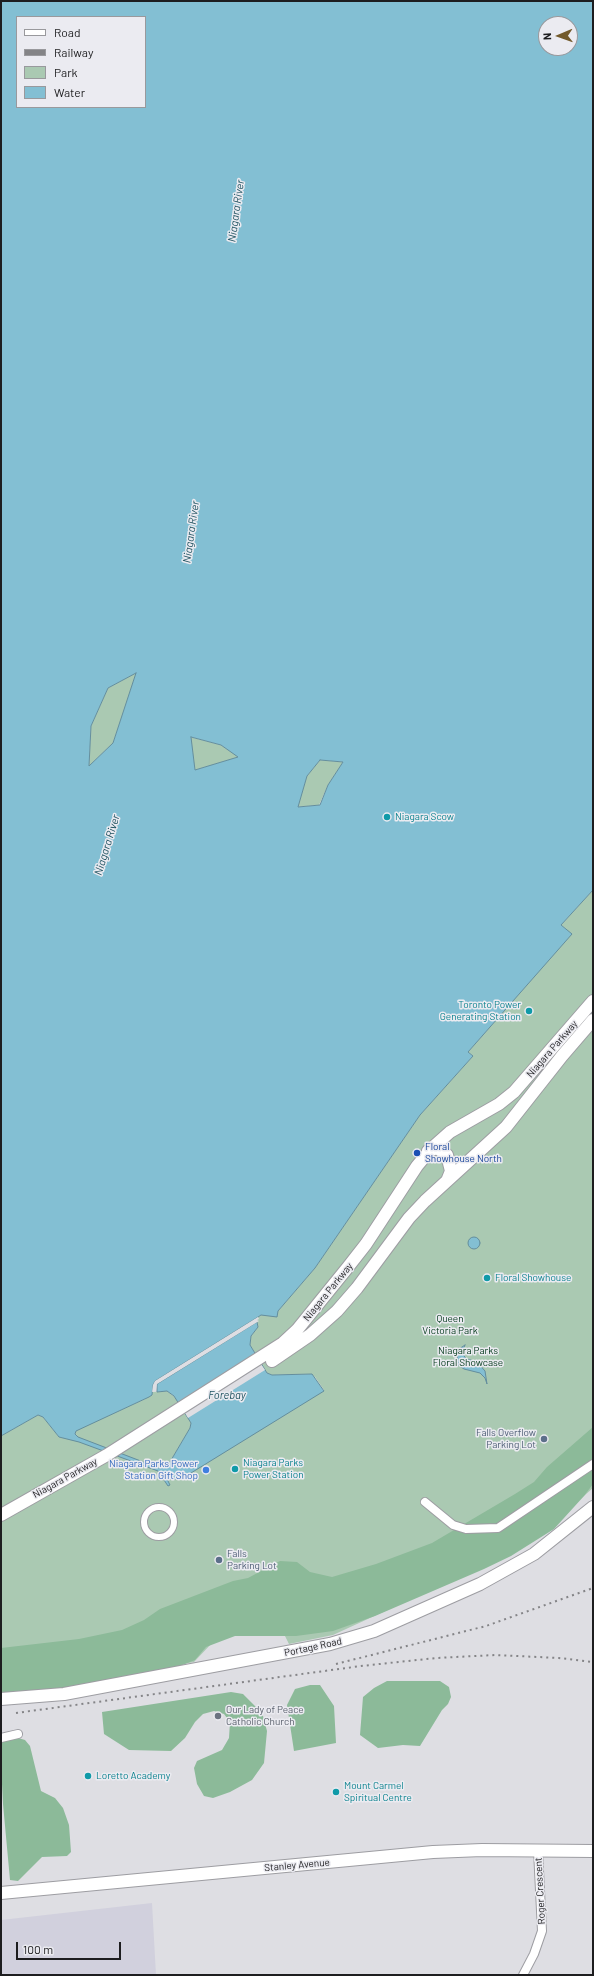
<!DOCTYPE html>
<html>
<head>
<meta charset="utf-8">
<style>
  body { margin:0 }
  #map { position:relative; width:594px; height:1976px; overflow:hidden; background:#dedee3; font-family:Barlow,sans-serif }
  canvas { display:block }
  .frame { position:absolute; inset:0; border:2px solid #1d1d1f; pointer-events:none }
  .legend { position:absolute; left:16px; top:16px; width:130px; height:92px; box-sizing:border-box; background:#ebebf1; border:1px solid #99999d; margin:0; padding:5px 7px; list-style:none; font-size:12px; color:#1d1d1f }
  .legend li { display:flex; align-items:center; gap:8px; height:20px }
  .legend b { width:20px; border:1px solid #99999d }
  .north { position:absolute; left:538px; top:16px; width:40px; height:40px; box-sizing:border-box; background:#ebebf1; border:1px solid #99999d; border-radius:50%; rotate:268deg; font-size:11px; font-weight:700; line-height:16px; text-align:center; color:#1d1d1f }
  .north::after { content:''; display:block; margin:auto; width:14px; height:18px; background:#735a2b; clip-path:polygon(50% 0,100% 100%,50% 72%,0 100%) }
  .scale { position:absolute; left:16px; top:1942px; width:105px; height:18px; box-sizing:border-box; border:2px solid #1d1d1f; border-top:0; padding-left:5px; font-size:12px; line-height:14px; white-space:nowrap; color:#1d1d1f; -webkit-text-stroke:3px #ebebf1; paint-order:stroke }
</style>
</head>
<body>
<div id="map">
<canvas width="594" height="1976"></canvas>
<div class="frame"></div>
<ul class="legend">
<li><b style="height:5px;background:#fff"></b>Road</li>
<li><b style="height:5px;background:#848487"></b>Railway</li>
<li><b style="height:11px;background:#aac9b2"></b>Park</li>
<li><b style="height:11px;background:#83bfd3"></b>Water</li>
</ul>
<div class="north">N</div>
<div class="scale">100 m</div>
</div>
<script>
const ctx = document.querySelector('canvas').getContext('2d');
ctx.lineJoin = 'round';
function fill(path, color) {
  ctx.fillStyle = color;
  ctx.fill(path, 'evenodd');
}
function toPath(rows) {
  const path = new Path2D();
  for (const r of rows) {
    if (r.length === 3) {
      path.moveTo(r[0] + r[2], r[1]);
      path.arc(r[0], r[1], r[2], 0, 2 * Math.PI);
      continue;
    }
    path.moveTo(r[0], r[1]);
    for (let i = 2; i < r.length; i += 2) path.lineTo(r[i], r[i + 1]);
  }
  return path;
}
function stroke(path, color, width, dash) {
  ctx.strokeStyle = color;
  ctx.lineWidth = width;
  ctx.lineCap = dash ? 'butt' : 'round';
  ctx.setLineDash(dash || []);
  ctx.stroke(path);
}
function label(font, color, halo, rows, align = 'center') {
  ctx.font = font + ' Barlow,sans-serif';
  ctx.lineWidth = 3;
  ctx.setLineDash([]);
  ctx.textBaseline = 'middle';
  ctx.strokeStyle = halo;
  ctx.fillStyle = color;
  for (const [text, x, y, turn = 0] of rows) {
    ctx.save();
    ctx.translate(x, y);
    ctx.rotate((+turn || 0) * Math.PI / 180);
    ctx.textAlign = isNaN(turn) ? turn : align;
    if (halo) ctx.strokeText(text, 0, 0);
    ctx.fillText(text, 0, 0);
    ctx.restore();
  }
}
fill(toPath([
  [152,1903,156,1975,1,1975,1,1920]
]), '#d1d0dd');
fill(toPath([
  [137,672,113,743,89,766,91,726,108,688],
  [190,737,221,745,239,757,195,770],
  [320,760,343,762,328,785,319,805,297,807,307,776],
  [593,890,593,1488,538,1536,457,1578,333,1635,289,1644,283,1632,236,1634,212,1643,194,1662,63,1686,1,1691,1,1436,38,1415,43,1417,59,1437,75,1440,78,1437,75,1433,77,1429,145,1399,152,1392,167,1391,176,1398,191,1423,190,1428,167,1467,181,1474,324,1390,315,1377,310,1374,272,1375,267,1373,250,1345,251,1336,258,1327,255,1319,261,1315,278,1311,315,1268,420,1115,473,1056,468,1052,571,934,561,925]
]), '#aac9b2');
fill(toPath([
  [593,1427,593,1484,584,1496,554,1529,511,1556,484,1569,375,1616,333,1631,296,1636,235,1636,206,1647,195,1660,147,1679,44,1695,1,1694,1,1648,79,1639,122,1630,144,1620,160,1609,233,1581,248,1578,280,1561,297,1562,310,1572,332,1577,376,1564,432,1543,515,1494,534,1482,547,1467],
  [387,1681,440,1681,449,1687,451,1697,448,1704,442,1710,420,1746,403,1745,378,1748,360,1735,363,1697,374,1688],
  [310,1685,320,1685,334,1706,336,1743,294,1751,287,1705,295,1689],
  [231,1692,243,1694,257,1708,263,1716,267,1731,264,1763,252,1780,230,1792,213,1798,204,1796,197,1784,194,1768,197,1761,222,1750,229,1738,230,1722,224,1714,214,1711,203,1714,195,1722,185,1738,171,1751,129,1750,104,1734,102,1712],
  [18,1738,25,1740,30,1746,41,1791,55,1798,63,1808,69,1825,71,1852,67,1856,42,1857,18,1881,10,1880,3,1804,1,1764,1,1740]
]), '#8cba99');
const water = toPath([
  [1,1,593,1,593,890,561,925,572,934,468,1052,473,1056,420,1115,315,1268,278,1311,277,1317,261,1315,258,1317,155,1381,153,1385,152,1395,149,1397,76,1431,75,1434,78,1437,159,1468,167,1467,190,1428,191,1423,174,1396,167,1391,157,1392,157,1384,257,1322,258,1327,251,1336,250,1345,267,1373,272,1375,312,1374,324,1391,191,1473,178,1479,167,1479,170,1485,168,1486,158,1471,79,1442,59,1437,43,1417,38,1415,1,1436,1,1],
  [17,17,145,17,145,107,17,107,17,17],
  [546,24,570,24,570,48,546,48,546,24],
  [136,673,113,743,89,766,91,726,108,688,136,673],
  [191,737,221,745,238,757,195,770,191,737],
  [320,760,343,762,328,785,320,805,298,807,307,776,320,760],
  [474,1243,6],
  [465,1345,463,1350,464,1356,467,1359,477,1362,485,1371,487,1384,485,1378,480,1373,464,1369,458,1365,457,1354,459,1349,465,1345]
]);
fill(water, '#83bfd3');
stroke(water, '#648e9d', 1);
fill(toPath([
  [258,1317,259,1319,257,1320,259,1321,157,1384,156,1391,152,1392,153,1385,155,1381],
  [255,1355,265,1370,188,1418,179,1403]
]), '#dedee3');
const pedestrian = toPath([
  [159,1522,15]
]);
const minor = toPath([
  [425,1502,453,1525,466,1529,498,1528,593,1464],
  [1,1738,18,1734],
  [523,1975,534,1954,542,1931,538,1850]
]);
const secondary = toPath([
  [428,1151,437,1148,447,1155,451,1171,447,1181],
  [272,1361,310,1335,337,1311,357,1288,409,1218,425,1201,506,1127,562,1056,593,1020],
  [1,1515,107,1455,283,1343,297,1330,348,1267,366,1244,417,1166,432,1148,450,1132,499,1104,514,1092,593,1001],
  [1,1699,64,1694,330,1644,374,1631,480,1584,534,1554,593,1507],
  [1,1893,433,1852,482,1850,593,1851]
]);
stroke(pedestrian, '#9d9da2', 8);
stroke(minor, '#9d9da2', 10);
stroke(secondary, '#9d9da2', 14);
stroke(pedestrian, '#fff', 6);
stroke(minor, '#fff', 8);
stroke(secondary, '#fff', 12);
stroke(toPath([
  [336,1664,486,1626,593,1588],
  [16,1713,361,1666,436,1658,495,1655,559,1658,593,1662]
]), '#848487', 2, [2, 4]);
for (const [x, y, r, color] of [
  [387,817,4,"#0f9aa8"],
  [529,1011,4,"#0f9aa8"],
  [417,1153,4,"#1a4fb4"],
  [487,1278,4,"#0f9aa8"],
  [544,1439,4,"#5c6f8a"],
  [235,1469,4,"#0f9aa8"],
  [206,1470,4,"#3f7fe0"],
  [219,1560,4,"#5c6f8a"],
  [218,1716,4,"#6b7280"],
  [88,1776,4,"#0f9aa8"],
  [336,1792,4,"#0f9aa8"]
]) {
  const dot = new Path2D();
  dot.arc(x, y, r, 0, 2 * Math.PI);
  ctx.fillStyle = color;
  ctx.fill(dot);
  stroke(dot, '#ebebf1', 1.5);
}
label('10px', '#0d838f', '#ebebf1', [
  ["Niagara Scow",395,817],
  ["Toronto Power",521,1005,"right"],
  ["Generating Station",521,1017,"right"],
  ["Floral Showhouse",495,1278],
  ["Niagara Parks",243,1463],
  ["Power Station",243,1475],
  ["Loretto Academy",96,1776],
  ["Mount Carmel",344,1786],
  ["Spiritual Centre",344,1798]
], 'left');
label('10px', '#1d1d1f', '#ebebf1', [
  ["Niagara Parkway",552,1049,-49],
  ["Niagara Parkway",328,1292,-51],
  ["Niagara Parkway",65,1478,-29],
  ["Portage Road",313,1647,-12],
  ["Stanley Avenue",297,1865,-5],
  ["Roger Crescent",540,1891,-93]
]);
label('10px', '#164399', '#ebebf1', [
  ["Floral",425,1147],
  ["Showhouse North",425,1159]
], 'left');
label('10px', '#003819', '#ebebf1', [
  ["Queen",450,1319],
  ["Victoria Park",450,1331],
  ["Niagara Parks",468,1351],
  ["Floral Showcase",468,1363]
]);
label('10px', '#4e5e75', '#ebebf1', [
  ["Falls Overflow",536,1433],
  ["Parking Lot",536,1445],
  ["Falls",227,1554,"left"],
  ["Parking Lot",227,1566,"left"]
], 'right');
label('10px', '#366cbe', '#ebebf1', [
  ["Niagara Parks Power",198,1464],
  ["Station Gift Shop",198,1476]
], 'right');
label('10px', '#5b616d', '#ebebf1', [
  ["Our Lady of Peace",226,1710],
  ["Catholic Church",226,1722]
], 'left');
label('italic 11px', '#205361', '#ebebf1', [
  ["Niagara River",236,211,-82],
  ["Niagara River",191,532,-82],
  ["Niagara River",107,845,-73],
  ["Forebay",227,1395]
]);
</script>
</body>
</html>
